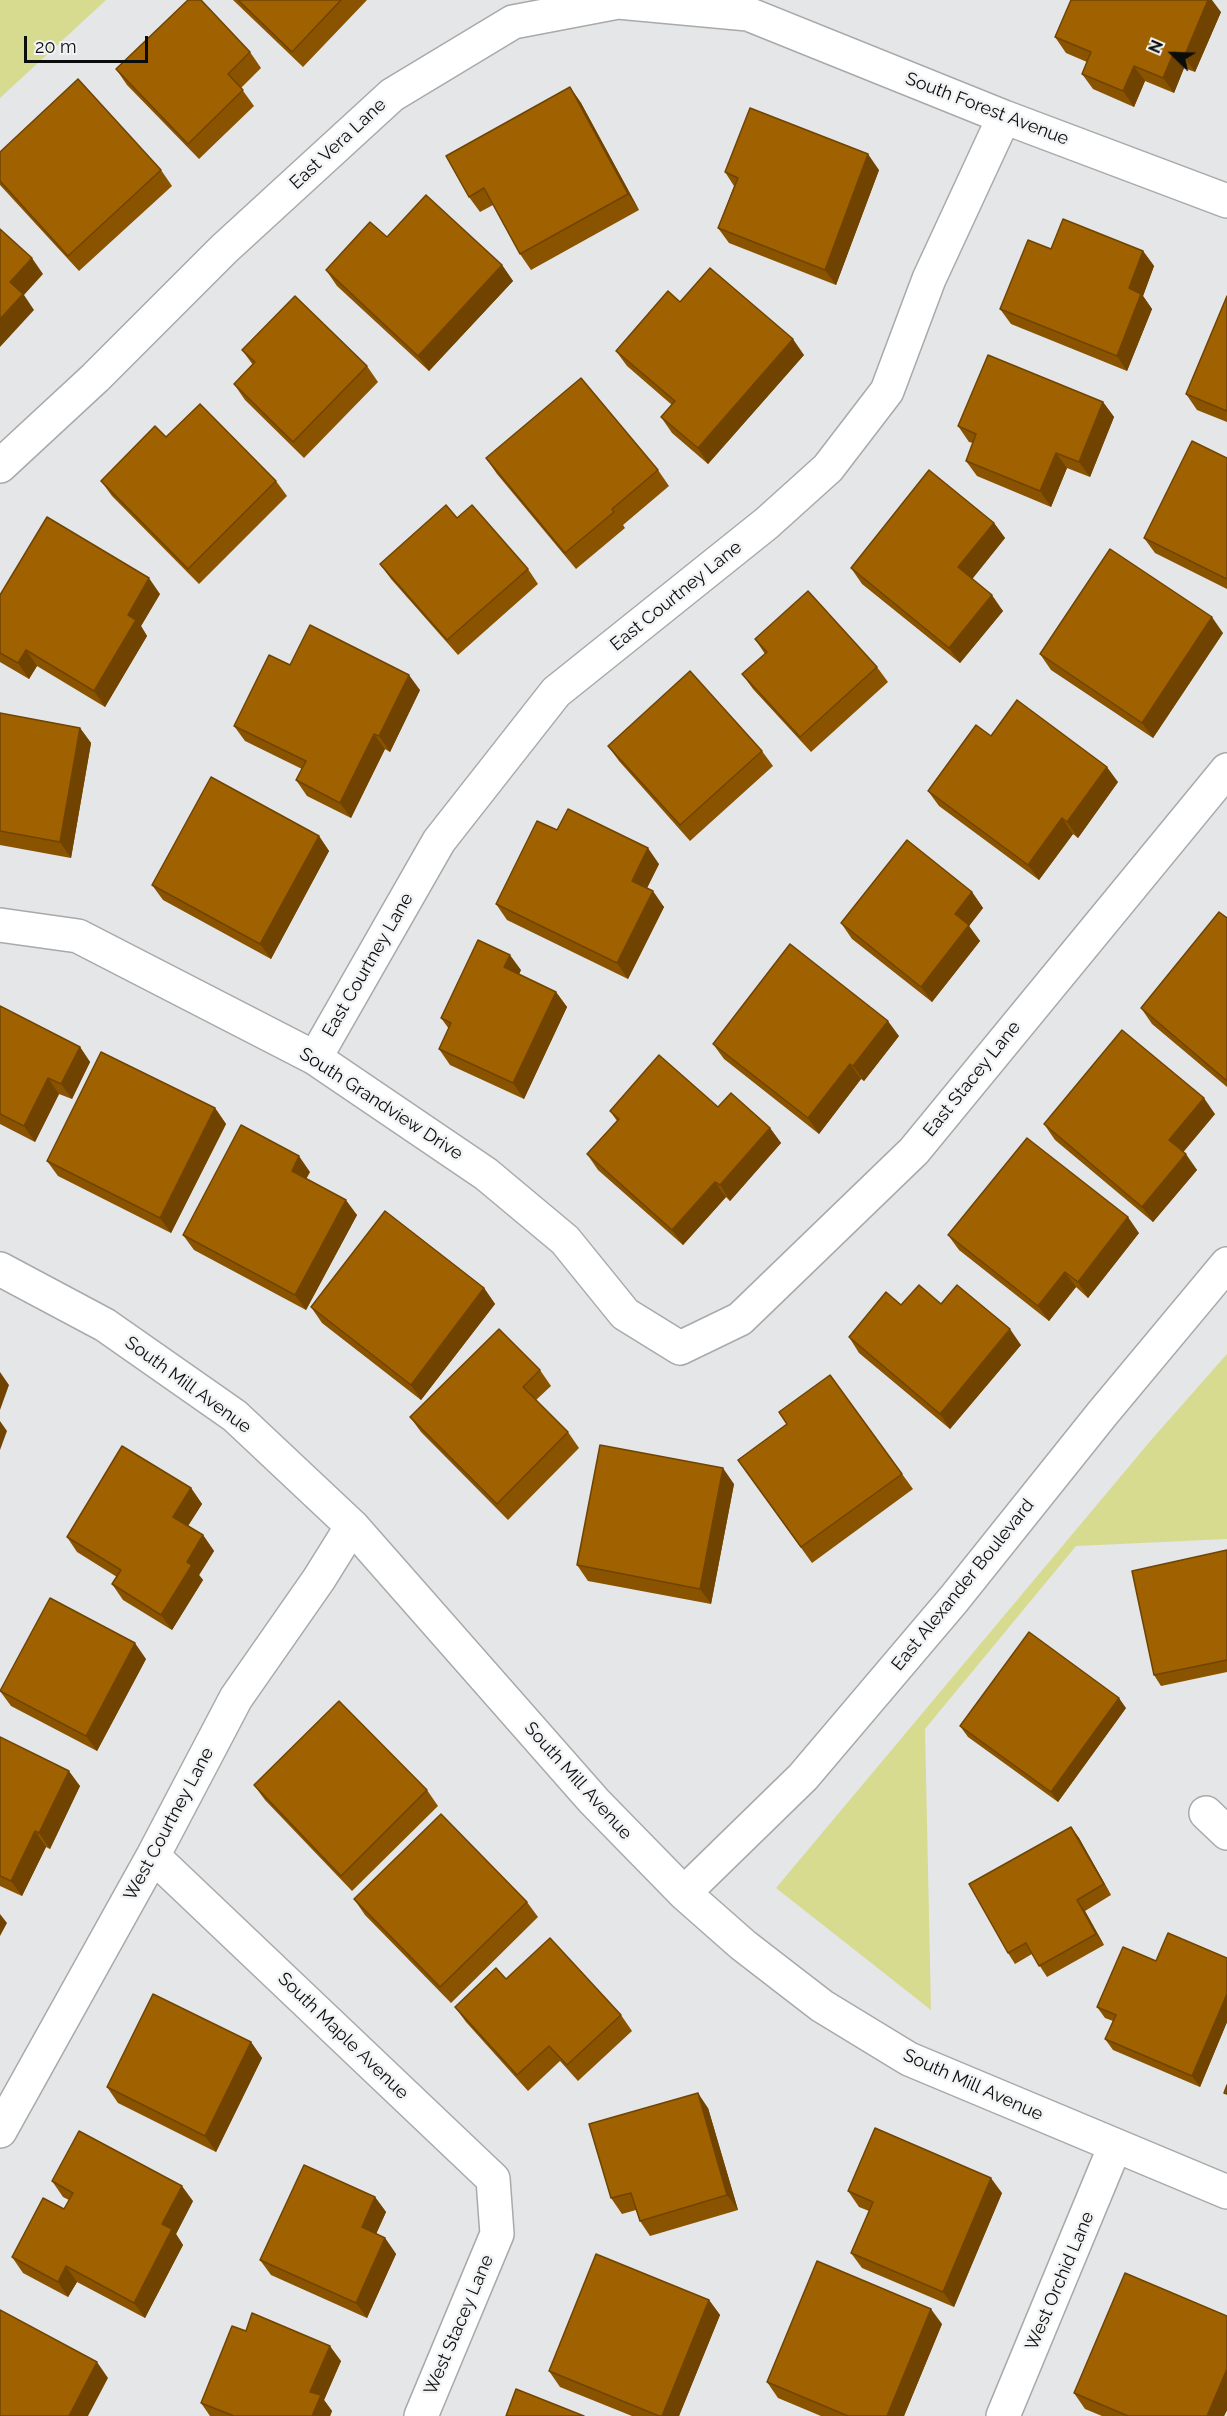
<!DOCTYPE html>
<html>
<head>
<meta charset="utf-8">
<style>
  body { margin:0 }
  #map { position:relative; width:1227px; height:2416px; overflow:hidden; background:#e5e6e7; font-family:Raleway,sans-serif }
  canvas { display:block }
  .north { position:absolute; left:1143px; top:24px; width:60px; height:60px; -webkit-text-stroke:4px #f2f3f4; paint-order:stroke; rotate:293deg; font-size:16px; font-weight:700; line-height:24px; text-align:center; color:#0b0c0c }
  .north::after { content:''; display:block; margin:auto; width:21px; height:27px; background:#0b0c0c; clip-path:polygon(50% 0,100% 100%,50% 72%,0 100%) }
  .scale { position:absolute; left:24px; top:36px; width:124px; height:27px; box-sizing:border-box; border:3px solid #0b0c0c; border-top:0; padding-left:8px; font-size:18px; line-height:21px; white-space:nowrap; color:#0b0c0c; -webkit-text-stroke:4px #f2f3f4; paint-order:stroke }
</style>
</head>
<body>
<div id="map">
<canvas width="1227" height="2416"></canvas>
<div class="north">N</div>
<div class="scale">20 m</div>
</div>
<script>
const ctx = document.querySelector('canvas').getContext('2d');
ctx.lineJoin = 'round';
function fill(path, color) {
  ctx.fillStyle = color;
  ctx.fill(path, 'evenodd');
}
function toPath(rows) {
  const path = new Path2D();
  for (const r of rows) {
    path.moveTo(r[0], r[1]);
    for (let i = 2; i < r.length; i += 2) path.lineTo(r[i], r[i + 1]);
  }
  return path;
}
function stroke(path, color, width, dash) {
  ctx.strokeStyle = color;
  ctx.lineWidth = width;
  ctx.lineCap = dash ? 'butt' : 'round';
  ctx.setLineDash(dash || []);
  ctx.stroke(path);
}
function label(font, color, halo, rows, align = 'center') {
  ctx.font = font + ' Raleway,sans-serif';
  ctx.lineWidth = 5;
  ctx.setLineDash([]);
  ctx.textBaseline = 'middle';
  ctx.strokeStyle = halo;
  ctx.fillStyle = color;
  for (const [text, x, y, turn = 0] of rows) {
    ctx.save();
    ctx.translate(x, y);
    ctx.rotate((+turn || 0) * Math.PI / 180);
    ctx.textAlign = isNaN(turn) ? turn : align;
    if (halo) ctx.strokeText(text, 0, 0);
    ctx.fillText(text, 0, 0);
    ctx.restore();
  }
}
fill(toPath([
  [0,0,106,0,0,98],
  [1227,1354,1227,1539,1076,1546,925,1729,931,2010,776,1888,1152,1439]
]), '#d7db8f');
const street = toPath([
  [0,466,95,378,224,249,392,95,513,22,618,2,748,14,1004,117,1227,201],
  [0,925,78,936,315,1058,486,1174,565,1240,625,1314,680,1348,740,1319,914,1151,1227,770],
  [315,1058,439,841,556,692,767,523,828,468,887,391,929,279,1004,117],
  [0,1269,105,1325,235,1416,352,1526,594,1801,684,1893,743,1945,822,2006,909,2059,1227,2192],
  [1206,1813,1227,1833],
  [153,1856,493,2179,497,2234,421,2416],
  [684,1893,803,1777,954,1599,1102,1414,1227,1264],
  [0,2131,153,1856,236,1698,319,1579,352,1526],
  [1003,2416,1115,2146]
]);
stroke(street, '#a8a9aa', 36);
stroke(street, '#fff', 33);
fill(toPath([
  [233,0,367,0,303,67],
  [1221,12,1195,72,1184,68,1174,93,1145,81,1134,107,1093,89,1082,74,1087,62,1066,53,1055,37],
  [250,52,261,68,241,88,254,106,199,159,127,85,116,69],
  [570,87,581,103,639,210,531,270,520,254,493,205,480,212,469,197],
  [0,152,161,170,172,186,79,271,0,185],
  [879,170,836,285,729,243,718,228,734,186,725,172],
  [387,237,502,265,513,281,429,371,337,286,326,270],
  [1051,249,1143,251,1154,266,1143,296,1152,309,1127,371,1011,324,1000,309],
  [1227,296,1227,422,1197,410,1186,394],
  [680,302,804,355,708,464,672,433,661,417,672,405,627,366,616,351],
  [242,350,367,366,378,382,304,458,245,400,234,384,253,365],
  [1103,402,1114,417,1090,477,1067,468,1051,507,977,476,966,461,973,443,969,442,958,426],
  [166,437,276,481,287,496,199,584,112,496,101,481],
  [486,458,658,470,669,486,623,525,625,528,576,569,497,474],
  [1227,458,1227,589,1155,553,1144,538],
  [457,518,528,569,538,584,458,655,391,579,380,564],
  [994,523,1005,538,972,579,1003,611,960,663,862,584,851,568],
  [160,594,141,626,147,636,105,707,37,666,29,679,0,662,0,595],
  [1223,633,1153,738,1051,670,1040,654],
  [755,639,877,667,888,682,811,752,753,689,742,674,765,654],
  [290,665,420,690,390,752,385,749,351,818,307,796,296,780,302,769,245,741,234,726],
  [0,713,80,728,91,743,71,858,0,845],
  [991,736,1118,782,1078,838,1073,834,1039,880,939,806,928,791],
  [608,746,762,751,773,766,690,841,619,761],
  [557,830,659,864,647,888,664,907,628,979,507,920,496,904],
  [319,836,329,851,271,959,163,900,152,885],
  [972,892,983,908,969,926,980,941,932,1002,852,939,841,923],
  [1227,918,1227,1087,1152,1024,1141,1008],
  [521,970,519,974,556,992,567,1007,524,1099,450,1065,439,1049,449,1029,441,1018],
  [0,1006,80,1047,90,1062,72,1099,59,1094,35,1142,0,1124],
  [899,1036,864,1081,861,1079,819,1134,724,1059,713,1044],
  [718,1107,770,1128,781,1143,730,1201,726,1197,683,1245,598,1170,587,1154,617,1121,610,1111],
  [215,1108,226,1124,171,1233,58,1176,47,1161],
  [1215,1114,1183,1152,1197,1170,1153,1222,1055,1140,1044,1124],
  [310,1172,306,1179,357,1215,306,1310,194,1250,183,1235],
  [1139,1233,1088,1298,1076,1287,1049,1321,959,1250,948,1235],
  [484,1288,495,1304,421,1400,322,1323,311,1307],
  [941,1304,1021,1345,950,1429,859,1353,849,1337,901,1305],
  [540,1370,551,1386,536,1400,568,1432,579,1448,508,1520,421,1432,410,1417],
  [830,1375,913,1489,812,1563,738,1460,787,1424],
  [734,1484,711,1604,588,1581,577,1565],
  [191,1488,202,1504,188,1526,203,1535,214,1551,199,1575,203,1580,172,1630,123,1600,112,1584,117,1577,77,1552,67,1537],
  [1227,1550,1227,1672,1161,1686,1154,1675],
  [146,1659,97,1751,11,1706,0,1691],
  [1126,1708,1058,1802,968,1737,960,1726],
  [0,1737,80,1786,50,1849,46,1847,22,1896,0,1886],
  [254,1785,427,1790,438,1806,352,1891,265,1800],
  [1071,1827,1079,1838,1111,1895,1085,1911,1104,1945,1047,1977,1032,1954,1015,1964,1008,1953],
  [354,1899,527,1902,538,1917,451,2003,365,1915],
  [1227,1958,1227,2022,1200,2087,1113,2050,1105,2039,1113,2021,1105,2018,1097,2007,1156,1961],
  [506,1979,621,2015,632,2031,578,2081,560,2061,528,2091,466,2022,455,2007],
  [251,2042,262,2058,216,2152,118,2103,107,2087],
  [708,2108,738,2210,650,2236,640,2221,636,2210,622,2214,611,2198],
  [52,2181,193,2201,176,2234,183,2245,145,2318,77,2282,68,2297,23,2273,12,2257,64,2209,69,2200,63,2197],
  [848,2191,1002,2193,954,2307,862,2268,851,2253,869,2211,859,2207],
  [375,2197,386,2212,376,2234,385,2238,396,2254,367,2318,271,2275,260,2260],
  [709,2300,720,2315,679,2416,632,2416,560,2387,549,2371],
  [942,2324,904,2416,821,2416,778,2398,767,2382],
  [246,2331,341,2361,324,2400,332,2411,330,2416,210,2416,201,2403],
  [1074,2393,1227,2410,1224,2416,1102,2416,1085,2409]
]), '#8a5300');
fill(toPath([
  [1208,0,1212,0,1221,12,1195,72,1184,57],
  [1174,52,1184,68,1174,93,1163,78],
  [1134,66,1145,81,1134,107,1123,91],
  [570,87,581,103,639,210,628,194],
  [868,154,879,170,836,285,825,270],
  [1143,251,1154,266,1143,296,1152,309,1127,371,1117,356,1129,288],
  [32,258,43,274,24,295,34,310,0,347,0,319,10,282],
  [502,265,513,281,429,371,418,356],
  [793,339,804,355,708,464,698,448],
  [1103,402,1114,417,1090,477,1079,462],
  [1056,453,1067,468,1051,507,1040,491],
  [994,523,1005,538,969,583,958,567],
  [149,578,160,594,141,626,147,636,105,707,94,691,128,615],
  [992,595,1003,611,960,663,949,648],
  [1212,617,1223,633,1153,738,1142,723],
  [26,650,37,666,29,679,18,663],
  [409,675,420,690,390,752,379,736],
  [80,728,91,743,71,858,60,842],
  [374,734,385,749,351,818,340,803],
  [1107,767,1118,782,1078,838,1067,822],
  [1062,818,1073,834,1039,880,1028,865],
  [319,836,329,851,271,959,260,944],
  [648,848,659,864,643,896,632,881],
  [653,891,664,907,628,979,617,963],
  [972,892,983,908,969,926,980,941,932,1002,921,987,955,914],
  [510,955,521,970,515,983,504,967],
  [556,992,567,1007,524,1099,513,1083],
  [888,1021,899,1036,864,1081,853,1066],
  [80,1047,90,1062,72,1099,61,1084],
  [850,1064,861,1079,819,1134,808,1118],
  [48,1078,59,1094,35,1142,24,1126],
  [1204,1098,1215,1114,1180,1156,1169,1140],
  [215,1108,226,1124,171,1233,160,1218],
  [770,1128,781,1143,730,1201,720,1185],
  [1186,1154,1197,1170,1153,1222,1142,1207],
  [299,1156,310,1172,302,1186,292,1171],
  [715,1182,726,1197,683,1245,672,1230],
  [346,1200,357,1215,306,1310,295,1295],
  [1128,1217,1139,1233,1088,1298,1078,1282],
  [1065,1272,1076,1287,1049,1321,1038,1306],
  [484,1288,495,1304,421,1400,411,1385],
  [1010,1329,1021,1345,950,1429,940,1414],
  [0,1372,9,1385,0,1410],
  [0,1421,7,1431,0,1450],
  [723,1468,734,1484,711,1604,700,1589],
  [191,1488,202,1504,184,1532,173,1517],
  [203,1535,214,1551,199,1575,203,1580,172,1630,161,1615,187,1562],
  [135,1643,146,1659,97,1751,86,1736],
  [1119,1698,1126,1708,1058,1802,1051,1792],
  [69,1771,80,1786,50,1849,39,1833],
  [1071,1827,1079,1838,1111,1895,1104,1884],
  [35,1831,46,1847,22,1896,11,1881],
  [1077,1900,1085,1911,1104,1945,1096,1934],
  [0,1914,7,1923,0,1936],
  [1227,1994,1227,2022,1200,2087,1192,2076],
  [251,2042,262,2058,216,2152,205,2136],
  [698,2093,708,2108,738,2210,727,2195],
  [991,2178,1002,2193,954,2307,943,2292],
  [182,2186,193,2201,176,2234,183,2245,145,2318,134,2303,162,2224],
  [375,2197,386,2212,372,2243,362,2227],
  [385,2238,396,2254,367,2318,356,2303],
  [66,2266,77,2282,68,2297,58,2282],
  [709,2300,720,2315,679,2416,662,2416],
  [931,2309,942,2324,904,2416,887,2416],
  [330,2346,341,2361,324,2400,332,2411,330,2416,312,2416,310,2392],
  [97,2362,108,2378,88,2416,69,2416],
  [1227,2369,1227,2410,1224,2416,1207,2416]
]), '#704400');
const building = toPath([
  [188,0,201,0,250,52,228,74,243,90,188,144,116,69,188,0],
  [238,0,341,0,292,52,238,0],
  [1071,0,1208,0,1184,57,1174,52,1163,78,1134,66,1123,91,1082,74,1091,52,1055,37,1071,0],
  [78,79,161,170,68,256,0,181,0,152,78,79],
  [570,87,628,194,520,254,484,188,469,197,446,156,570,87],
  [750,108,868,154,825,270,718,228,738,178,725,172,750,108],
  [426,195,502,265,418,356,326,270,370,222,387,237,426,195],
  [1063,219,1143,251,1129,288,1141,294,1117,356,1000,309,1028,240,1051,249,1063,219],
  [0,229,32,258,10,282,23,294,0,319,0,229],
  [710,268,793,339,698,448,661,417,675,401,616,351,668,291,680,302,710,268],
  [295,296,367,366,293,442,234,384,255,362,242,350,295,296],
  [1227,296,1227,411,1186,394,1227,296],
  [988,355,1103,402,1079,462,1056,453,1040,491,966,461,976,434,958,426,988,355],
  [581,378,658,470,612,509,614,512,565,553,486,458,581,378],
  [200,404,276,481,188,569,101,481,155,426,166,437,200,404],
  [1192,441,1227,458,1227,579,1144,538,1192,441],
  [929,470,994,523,958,567,992,595,949,648,851,568,929,470],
  [446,505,457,518,472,505,528,569,447,640,380,564,446,505],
  [47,517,149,578,128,615,136,620,94,691,26,650,18,663,0,653,0,595,47,517],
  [1110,549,1212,617,1142,723,1040,654,1110,549],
  [808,591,877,667,800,737,742,674,767,652,755,639,808,591],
  [310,625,409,675,379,736,374,734,340,803,296,780,306,761,234,726,269,655,290,665,310,625],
  [690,671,762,751,680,825,608,746,690,671],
  [1017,700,1107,767,1067,822,1062,818,1028,865,928,791,976,725,991,736,1017,700],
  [0,713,80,728,60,842,0,831,0,713],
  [211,777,319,836,260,944,152,885,211,777],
  [568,809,648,848,632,881,653,891,617,963,496,904,537,821,557,830,568,809],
  [907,840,972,892,955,914,969,925,921,987,841,923,907,840],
  [1219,912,1227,918,1227,1081,1141,1008,1219,912],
  [478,940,510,955,504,967,556,992,513,1083,439,1049,451,1023,441,1018,478,940],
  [790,944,888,1021,853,1066,850,1064,808,1118,713,1044,790,944],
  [0,1006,80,1047,61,1084,48,1078,24,1126,0,1114,0,1006],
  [1122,1030,1204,1098,1169,1140,1186,1154,1142,1207,1044,1124,1122,1030],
  [101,1052,215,1108,160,1218,47,1161,101,1052],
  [659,1055,718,1107,731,1093,770,1128,720,1185,715,1182,672,1230,587,1154,619,1119,610,1111,659,1055],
  [241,1125,299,1156,292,1171,346,1200,295,1295,183,1235,241,1125],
  [1027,1138,1128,1217,1078,1282,1065,1272,1038,1306,948,1235,1027,1138],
  [385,1211,484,1288,411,1385,311,1307,385,1211],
  [919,1285,941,1304,957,1285,1010,1329,940,1414,849,1337,886,1292,901,1305,919,1285],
  [499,1329,540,1370,523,1387,568,1432,497,1504,410,1417,499,1329],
  [830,1375,902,1474,801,1547,738,1460,787,1424,779,1412,830,1375],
  [600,1445,723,1468,700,1589,577,1565,600,1445],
  [122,1446,191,1488,173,1517,203,1535,187,1562,192,1565,161,1615,112,1584,121,1570,67,1537,122,1446],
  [1227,1550,1227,1660,1154,1675,1132,1571,1227,1550],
  [50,1598,135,1643,86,1736,0,1691,50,1598],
  [1029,1632,1119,1698,1051,1792,960,1726,1029,1632],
  [339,1701,427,1790,341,1876,254,1785,339,1701],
  [0,1737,69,1771,39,1833,35,1831,11,1881,0,1876,0,1737],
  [441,1814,527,1902,440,1987,354,1899,441,1814],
  [1071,1827,1104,1884,1077,1900,1096,1934,1039,1966,1026,1943,1008,1953,969,1884,1071,1827],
  [1168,1933,1227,1958,1227,1994,1192,2076,1105,2039,1116,2015,1097,2007,1123,1947,1156,1961,1168,1933],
  [550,1938,621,2015,567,2065,549,2046,517,2075,455,2007,496,1968,506,1979,550,1938],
  [153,1994,251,2042,205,2136,107,2087,153,1994],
  [1227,2085,1227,2094,1224,2093,1227,2085],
  [698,2093,727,2195,640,2221,631,2193,611,2198,589,2124,698,2093],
  [875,2128,991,2178,943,2292,851,2253,873,2202,848,2191,875,2128],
  [79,2131,182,2186,162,2224,172,2229,134,2303,66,2266,58,2282,12,2257,43,2198,64,2209,73,2193,52,2181,79,2131],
  [304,2165,375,2197,362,2227,385,2238,356,2303,260,2260,304,2165],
  [596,2254,709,2300,662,2416,659,2416,549,2371,596,2254],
  [817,2261,931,2309,887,2416,848,2416,767,2382,817,2261],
  [1125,2273,1227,2316,1227,2369,1207,2416,1128,2416,1074,2393,1125,2273],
  [0,2310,97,2362,69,2416,0,2416,0,2310],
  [252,2313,330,2346,310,2392,321,2395,312,2416,234,2416,201,2403,232,2326,246,2331,252,2313],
  [516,2389,584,2416,506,2416,516,2389]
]);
fill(building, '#a06100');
stroke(building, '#704400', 1.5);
label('18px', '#0b0c0c', '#f2f3f4', [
  ["South Forest Avenue",987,109,21],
  ["East Vera Lane",338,144,-43],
  ["East Courtney Lane",676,596,-39],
  ["East Courtney Lane",368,965,-60],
  ["East Stacey Lane",972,1079,-51],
  ["South Grandview Drive",381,1104,33],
  ["South Mill Avenue",188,1385,36],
  ["East Alexander Boulevard",963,1585,-51],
  ["South Mill Avenue",578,1781,48],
  ["West Courtney Lane",169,1824,-62],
  ["South Maple Avenue",343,2036,44],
  ["South Mill Avenue",973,2085,24],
  ["West Orchid Lane",1060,2281,-67],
  ["West Stacey Lane",459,2325,-67]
]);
</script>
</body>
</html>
